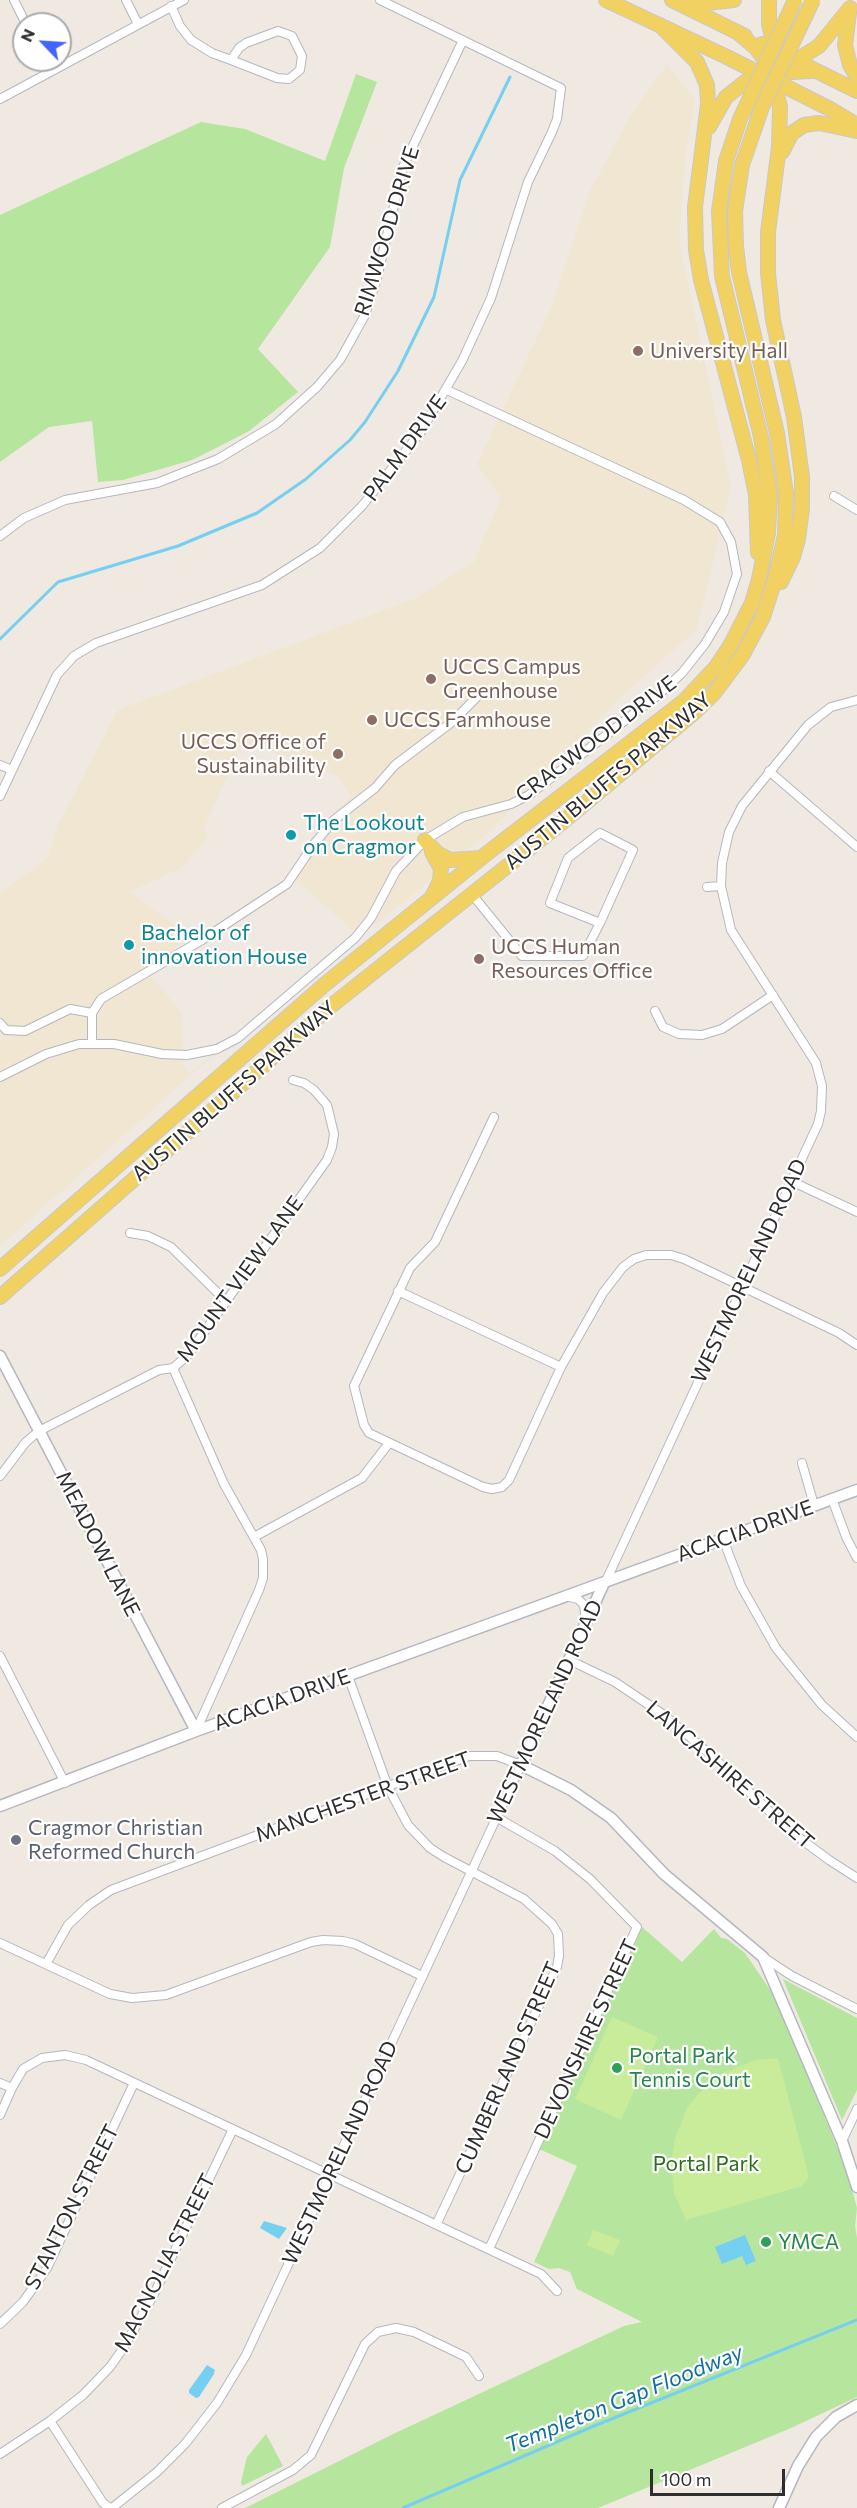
<!DOCTYPE html>
<html>
<head>
<meta charset="utf-8">
<style>
  body { margin:0 }
  #map { position:relative; width:857px; height:2508px; overflow:hidden; background:#efe9e1; font-family:Commissioner,sans-serif }
  canvas { display:block }
  .north { position:absolute; left:12px; top:12px; width:60px; height:60px; box-sizing:border-box; background:#fff; border:2px solid #ababab; border-radius:50%; rotate:295deg; font-size:16px; font-weight:700; line-height:24px; text-align:center; color:#2e2e2e }
  .north::after { content:''; display:block; margin:auto; width:21px; height:27px; background:#4264fb; clip-path:polygon(50% 0,100% 100%,50% 72%,0 100%) }
  .scale { position:absolute; left:650px; top:2469px; width:135px; height:27px; box-sizing:border-box; border:3px solid #2e2e2e; border-top:0; padding-left:8px; font-size:18px; line-height:21px; white-space:nowrap; color:#2e2e2e; -webkit-text-stroke:4px #fff; paint-order:stroke }
</style>
</head>
<body>
<div id="map">
<canvas width="857" height="2508"></canvas>
<div class="north">N</div>
<div class="scale">100 m</div>
</div>
<script>
const ctx = document.querySelector('canvas').getContext('2d');
ctx.lineJoin = 'round';
function fill(path, color) {
  ctx.fillStyle = color;
  ctx.fill(path, 'evenodd');
}
function toPath(rows) {
  const path = new Path2D();
  for (const r of rows) {
    path.moveTo(r[0], r[1]);
    for (let i = 2; i < r.length; i += 2) path.lineTo(r[i], r[i + 1]);
  }
  return path;
}
function stroke(path, color, width, dash) {
  ctx.strokeStyle = color;
  ctx.lineWidth = width;
  ctx.lineCap = dash ? 'butt' : 'round';
  ctx.setLineDash(dash || []);
  ctx.stroke(path);
}
function label(font, color, halo, rows, align = 'center') {
  ctx.font = font + ' Commissioner,sans-serif';
  ctx.lineWidth = 4.5;
  ctx.setLineDash([]);
  ctx.textBaseline = 'middle';
  ctx.strokeStyle = halo;
  ctx.fillStyle = color;
  for (const [text, x, y, turn = 0] of rows) {
    ctx.save();
    ctx.translate(x, y);
    ctx.rotate((+turn || 0) * Math.PI / 180);
    ctx.textAlign = isNaN(turn) ? turn : align;
    if (halo) ctx.strokeText(text, 0, 0);
    ctx.fillText(text, 0, 0);
    ctx.restore();
  }
}
fill(toPath([
  [667,64,695,100,686,151,679,241,731,487,697,629,622,696,488,833,194,1072,0,1246,0,894,48,858,57,827,118,710,414,599,474,562,501,498,477,464,552,306,590,191,630,117],
  [242,744,291,757,338,776,351,796,316,837,292,876,358,935,189,1074,183,1063,182,1013,146,970,192,937,129,892,181,868,208,838,204,828]
]), '#f0e6d1');
fill(toPath([
  [356,74,377,82,344,168,330,247,258,349,298,392,249,431,222,445,192,460,123,480,98,482,92,421,49,427,0,462,0,215,201,122,245,129,325,161],
  [641,1926,682,1962,714,1929,721,1938,727,1939,745,1953,775,1997,847,2171,857,2208,855,2226,857,2238,857,2397,791,2428,598,2508,245,2508,389,2436,624,2326,642,2322,577,2289,570,2272,559,2268,549,2269,534,2262,577,2166,539,2149],
  [783,1979,857,2018,857,2090,842,2120],
  [266,2434,283,2466,242,2486,241,2482,247,2457]
]), '#b6e59e');
fill(toPath([
  [612,2017,658,2037,621,2120,575,2099],
  [778,2058,809,2177,802,2186,686,2220,674,2193,671,2164,675,2138,687,2108,699,2093,721,2074,755,2060],
  [593,2230,620,2240,613,2256,587,2245]
]), '#c9ec9a');
fill(toPath([
  [264,2221,287,2228,279,2239,260,2228],
  [745,2235,756,2261,746,2265,742,2256,722,2264,715,2247],
  [207,2365,215,2370,214,2374,199,2397,196,2398,189,2393,189,2390]
]), '#75cff0');
stroke(toPath([
  [0,639,58,582,178,546,257,513,306,479,350,440,365,422,398,371,434,297,460,180,510,77],
  [403,2508,594,2426,857,2320]
]), '#75cff0', 3);
const minor = toPath([
  [14,0,26,24],
  [126,0,138,24],
  [171,6,180,26,191,40,212,53,231,60,239,48,246,43,278,31,292,36,302,56,300,70,289,79,277,78,231,60],
  [46,60,52,71],
  [0,99,184,0],
  [834,496,857,510],
  [0,536,24,518,65,500,157,483,218,459,276,424,317,387,340,360,365,315,377,278,403,167,463,40],
  [0,765,12,770],
  [769,771,857,847],
  [0,796,57,675,74,656,96,643,262,585,320,548,362,506,420,433,462,361,491,298,528,182,552,132,557,119,561,88,380,0],
  [707,887,721,886],
  [471,893,522,956,583,956,600,923,633,850,600,833,568,858,550,903,600,923],
  [655,1011,663,1027,679,1034,702,1035,722,1029,773,995],
  [0,1023,6,1030,25,1031,70,1009,92,1013],
  [92,1043,92,1013,101,999,202,940,287,884,314,844,334,820,375,788,395,765,452,722,476,698],
  [0,1077,46,1054,79,1044,114,1044,162,1054,187,1055,217,1049,238,1038,355,938,371,918,396,871,425,840,463,817,511,804,529,795,658,695,682,673,705,644,724,612,737,574,731,542,720,522,684,500,447,390],
  [494,1117,435,1242,410,1268,354,1386,364,1425,369,1433,483,1487,492,1489,502,1487,509,1480,561,1367,603,1293,623,1267,634,1259,646,1255,671,1255,684,1259,839,1333,857,1345],
  [791,1181,857,1212],
  [130,1233,148,1236,171,1247,227,1302],
  [398,1291,561,1367],
  [173,1368,224,1484,261,1550,263,1559,263,1578,259,1590,196,1731],
  [802,1463,814,1505],
  [0,1476,26,1442,39,1431,159,1370,173,1368,187,1356,327,1160,332,1147,334,1134,327,1105,314,1090,304,1083,293,1080],
  [832,1499,847,1539,857,1558],
  [254,1537,362,1478,389,1443],
  [723,1539,741,1586,776,1648,822,1705,857,1737],
  [605,1583,818,1124,821,1111,822,1086,816,1063,731,930,721,886,722,863,729,832,742,806,808,725,831,707,857,700],
  [566,1596,578,1599,584,1605,586,1621],
  [0,1656,65,1783],
  [569,1660,615,1682,664,1715,712,1756,790,1831,829,1860,857,1878],
  [348,1676,388,1787,408,1825,430,1848,444,1857,524,1899,552,1924,558,1934,559,1956,557,1967,437,2223],
  [0,1943,110,1994,132,1998,166,1995,311,1942,323,1940,343,1941,355,1944,422,1976],
  [763,1957,792,1976,857,2009],
  [46,1964,68,1925,89,1905,111,1890,469,1756,497,1756,521,1765,246,2355,217,2403,185,2444,157,2472,112,2508],
  [0,2083,12,2088,23,2069,42,2058,65,2055,86,2060,541,2274,557,2291],
  [0,2115,12,2088],
  [842,2141,857,2109],
  [489,2249,637,1927,590,1879,555,1851,496,1817],
  [0,2324,23,2302,47,2268,134,2083],
  [50,2421,103,2503,110,2508],
  [0,2454,50,2421,83,2395,110,2367,124,2347,154,2294,233,2129],
  [222,2508,293,2470,311,2455,365,2344,378,2332,396,2328,414,2332,466,2357,479,2376]
]);
const tertiary = toPath([
  [0,1356,196,1731],
  [604,1583,521,1765,571,1790,611,1818,664,1874,763,1957,842,2141,857,2187],
  [0,1806,196,1731,857,1490],
  [779,2508,798,2466,816,2437,836,2417,857,2405]
]);
const primary = toPath([
  [606,0,727,57,830,109,857,125],
  [672,0,745,36],
  [769,0,769,24,776,54],
  [682,1,706,3,734,0],
  [849,13,845,45,850,65,857,77],
  [660,25,697,62,707,85,708,104,695,207,696,250,701,280,749,460,756,495,758,553],
  [737,32,756,48,767,63,780,106,779,147,768,232,768,273,773,320,794,417,802,477,802,509,798,539,793,557,781,582],
  [762,44,857,91],
  [788,61,803,56,819,46,850,8],
  [709,127,726,97,745,82,770,73,812,71],
  [782,152,792,133,804,125,819,123,857,131],
  [425,840,437,853,450,860,481,858],
  [432,852,441,869,440,881,433,895],
  [0,1269,324,985,481,858,684,701,716,667,730,646,752,603,759,579,768,533,770,495,761,437,722,276,719,211,726,161],
  [0,1297,331,1006,559,825,696,711,715,692,742,656,763,617,774,583,785,535,786,493,777,433,739,272,736,246,735,211,742,165]
]);
stroke(minor, '#b4b7c1', 10);
stroke(tertiary, '#b4b7c1', 13);
stroke(primary, '#c9c9c9', 16);
stroke(minor, '#fff', 8);
stroke(tertiary, '#fff', 10);
stroke(primary, '#f2d163', 14);
const primaryBridge = toPath([
  [726,161,740,119,795,0],
  [742,165,762,107,813,0]
]);
stroke(primaryBridge, '#c9c9c9', 16, []);
stroke(primaryBridge, '#f2d163', 14);
for (const [x, y, r, color] of [
  [638,351,6,"#8d6e63"],
  [431,679,6,"#8d6e63"],
  [372,720,6,"#8d6e63"],
  [338,754,6,"#8d6e63"],
  [291,835,6,"#0f9aa8"],
  [129,945,6,"#0f9aa8"],
  [479,959,6,"#8d6e63"],
  [16,1840,6,"#6b7280"],
  [617,2068,6,"#2e9e5b"],
  [766,2242,6,"#2e9e5b"]
]) {
  const dot = new Path2D();
  dot.arc(x, y, r, 0, 2 * Math.PI);
  ctx.fillStyle = color;
  ctx.fill(dot);
  stroke(dot, '#fff', 2);
}
label('21px', '#2e2e2e', '#fff', [
  ["RIMWOOD DRIVE",387,231,-73],
  ["PALM DRIVE",405,448,-54],
  ["CRAGWOOD DRIVE",596,739,-37],
  ["AUSTIN BLUFFS PARKWAY",608,781,-40],
  ["AUSTIN BLUFFS PARKWAY",234,1091,-41],
  ["WESTMORELAND ROAD",749,1271,-65],
  ["MOUNT VIEW LANE",240,1279,-54],
  ["ACACIA DRIVE",745,1531,-20],
  ["MEADOW LANE",98,1544,63],
  ["ACACIA DRIVE",282,1700,-20],
  ["WESTMORELAND ROAD",545,1712,-65],
  ["LANCASHIRE STREET",730,1775,41],
  ["MANCHESTER STREET",363,1797,-20],
  ["DEVONSHIRE STREET",586,2039,-65],
  ["CUMBERLAND STREET",508,2068,-66],
  ["WESTMORELAND ROAD",340,2153,-65],
  ["STANTON STREET",72,2207,-63],
  ["MAGNOLIA STREET",165,2263,-63]
]);
label('21px', '#785e54', '#fff', [
  ["University Hall",650,351],
  ["UCCS Campus",443,667],
  ["Greenhouse",443,691],
  ["UCCS Farmhouse",384,720],
  ["UCCS Office of",326,742,"right"],
  ["Sustainability",326,766,"right"],
  ["UCCS Human",491,947],
  ["Resources Office",491,971]
], 'left');
label('21px', '#0d838f', '#fff', [
  ["The Lookout",303,823],
  ["on Cragmor",303,847],
  ["Bachelor of",141,933],
  ["innovation House",141,957]
], 'left');
label('21px', '#5b616d', '#fff', [
  ["Cragmor Christian",28,1828],
  ["Reformed Church",28,1852]
], 'left');
label('21px', '#27864d', '#fff', [
  ["Portal Park",629,2056],
  ["Tennis Court",629,2080],
  ["YMCA",778,2242]
], 'left');
label('21px', '#2c6e1b', '#fff', [
  ["Portal Park",706,2164]
]);
label('italic 22px', '#0d6fa3', '#fff', [
  ["Templeton Gap Floodway",624,2399,-22]
]);
</script>
</body>
</html>
